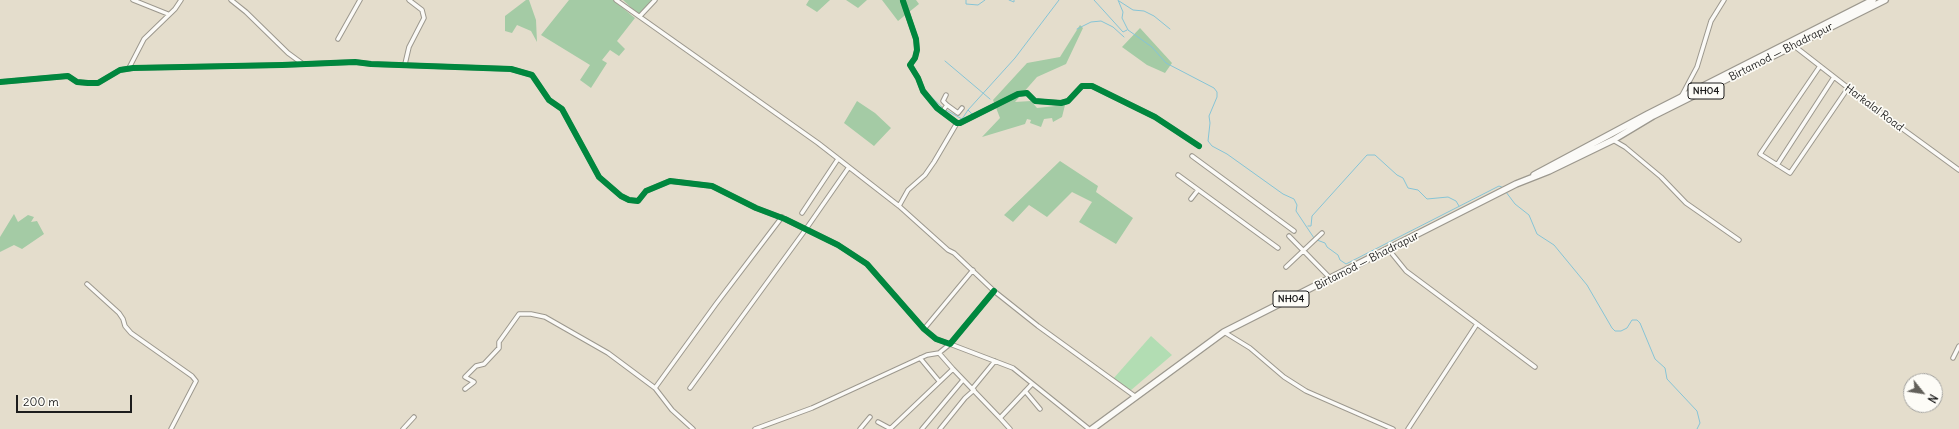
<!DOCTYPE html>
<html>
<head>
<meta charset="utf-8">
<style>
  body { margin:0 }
  #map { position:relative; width:1959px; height:429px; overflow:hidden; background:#e4ddcc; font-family:Delius,sans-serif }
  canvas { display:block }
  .north { position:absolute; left:1903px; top:373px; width:40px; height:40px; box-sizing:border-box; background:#fdfcf7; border:1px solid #a3a29f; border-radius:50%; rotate:120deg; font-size:11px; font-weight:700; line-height:16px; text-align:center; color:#1c1c1c }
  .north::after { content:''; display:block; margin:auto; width:14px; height:18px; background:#62605a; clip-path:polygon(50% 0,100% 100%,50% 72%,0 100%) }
  .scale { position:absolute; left:16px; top:395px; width:116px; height:18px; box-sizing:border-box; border:2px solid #1c1c1c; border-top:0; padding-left:5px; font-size:12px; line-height:14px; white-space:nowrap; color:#1c1c1c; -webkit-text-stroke:3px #fdfcf7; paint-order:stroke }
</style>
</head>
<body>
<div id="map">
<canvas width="1959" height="429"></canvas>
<div class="north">N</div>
<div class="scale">200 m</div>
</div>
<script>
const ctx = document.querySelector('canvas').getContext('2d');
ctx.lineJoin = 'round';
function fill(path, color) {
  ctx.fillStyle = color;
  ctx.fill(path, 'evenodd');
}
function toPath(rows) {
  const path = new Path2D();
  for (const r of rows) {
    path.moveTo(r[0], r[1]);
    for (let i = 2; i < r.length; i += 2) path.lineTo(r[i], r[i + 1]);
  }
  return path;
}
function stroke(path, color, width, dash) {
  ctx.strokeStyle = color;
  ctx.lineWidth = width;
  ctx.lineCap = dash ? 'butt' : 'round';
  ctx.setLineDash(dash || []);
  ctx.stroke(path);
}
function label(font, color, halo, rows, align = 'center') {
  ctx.font = font + ' Delius,sans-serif';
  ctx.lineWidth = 3.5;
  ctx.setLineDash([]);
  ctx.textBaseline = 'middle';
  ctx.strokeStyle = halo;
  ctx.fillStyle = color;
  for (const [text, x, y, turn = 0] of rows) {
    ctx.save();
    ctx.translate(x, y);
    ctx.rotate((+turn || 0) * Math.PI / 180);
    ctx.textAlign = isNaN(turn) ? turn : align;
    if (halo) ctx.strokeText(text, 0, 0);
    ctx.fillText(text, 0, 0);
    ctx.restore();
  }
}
fill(toPath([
  [1151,336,1172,355,1130,391,1113,379]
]), '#b2ddb3');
fill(toPath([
  [526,0,529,0,536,20,537,42,531,31,517,25,512,33,505,31,505,16],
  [569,0,613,0,635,18,617,41,625,49,619,56,610,50,602,60,607,63,591,88,580,80,590,65,541,35],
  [623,0,655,0,640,16],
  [809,0,830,0,817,12,806,5],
  [846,0,867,0,858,8],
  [882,0,916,0,919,4,898,21],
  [1080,25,1083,28,1066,64,1037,77,1015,102,1031,101,1037,108,1065,105,1062,117,1053,122,1052,118,1044,119,1041,127,1030,123,1031,120,1027,119,1025,124,982,137,1000,118,993,100,1027,63,1060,57],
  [1140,28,1172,63,1165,73,1147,65,1122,47],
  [857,101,875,113,891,128,874,146,844,123],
  [1060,161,1098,186,1096,192,1133,218,1116,244,1079,222,1092,202,1072,192,1047,217,1029,205,1013,222,1004,215],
  [14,214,18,222,28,215,34,217,31,222,37,221,44,234,22,249,14,245,0,252,0,237]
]), '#a4cba5');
stroke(toPath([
  [966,0,966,4,978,5,985,0],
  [1009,0,1014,2,1014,0],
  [1094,0,1123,32,1127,30],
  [1118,0,1123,12,1122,18,1128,30,1152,47,1166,63,1214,88,1217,92,1217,97,1209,116,1210,123,1208,141,1212,146,1227,154,1283,194,1294,199,1297,205,1296,211,1314,238],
  [1119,1,1133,10,1144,11,1154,16,1170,29],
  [1077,29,1091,22,1101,21,1113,27,1124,37],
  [945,61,990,99],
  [918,75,925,90],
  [928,94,943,108],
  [946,110,962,119,968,110,973,115],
  [968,110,1015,58,1059,0],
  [1506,192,1515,204,1529,215,1537,234,1554,245,1587,285,1612,328,1615,331,1621,331,1627,328,1632,320,1637,320,1640,323,1655,359,1665,368,1667,379,1697,411,1700,423,1697,429],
  [1308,226,1311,226,1312,216,1367,155,1375,155,1397,175,1403,178,1408,188,1418,190,1427,199,1448,197,1456,201,1459,206],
  [1317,240,1325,243,1327,247,1338,255,1340,260,1346,264,1499,186,1504,188]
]), '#86c4d6', 1);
const minor = toPath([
  [133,0,168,14],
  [231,0,246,12,288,53,303,64],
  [616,0,818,143,899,206,948,250,954,253,994,291,1038,326,1136,397],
  [903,1,916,39,917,50,915,58,910,65,918,78,923,91,937,108,957,123,960,123,1018,94,1027,93,1035,101,1061,103,1068,101,1082,86,1092,86,1155,117,1199,146],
  [640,16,655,0],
  [338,39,360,0],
  [1793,45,1874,108,1959,170],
  [405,64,409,47,424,18,422,10,409,0],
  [1820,66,1760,154,1790,173,1848,88],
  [129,68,144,39,175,9,181,0],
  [0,82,68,76,77,82,88,83,98,83,120,70,133,68,282,65,355,62,371,64,511,69,532,75,549,100,562,109,599,177,621,196,629,200,638,201,646,191,670,181,712,186,756,208,785,219,838,245,867,264,924,329,936,339,950,344,994,291],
  [1681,97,1697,67,1711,21,1724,0],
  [947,105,958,113,962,108],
  [942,112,947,105,943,101,946,95],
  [1613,140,1625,147,1661,177,1686,203,1739,240],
  [1192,156,1294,231],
  [1777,165,1834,77],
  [1178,175,1278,248],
  [1191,199,1198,190],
  [899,206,908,190,925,175,934,162,957,123],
  [802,213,838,159],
  [1289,236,1331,279],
  [1389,250,1406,271,1535,367],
  [1286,267,1322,233],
  [87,284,119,313,123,319,125,326,131,333,192,376,196,381,171,429],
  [924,329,973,270],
  [1224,332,1250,348,1284,377,1306,391,1393,429],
  [939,353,953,369,1000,418],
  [920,358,939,381],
  [1953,358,1959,346],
  [655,388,716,304,782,217],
  [690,388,806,229,849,167],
  [465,389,474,382,465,377,476,366,484,364,499,348,499,342,519,314,531,314,545,317,608,353,655,388,672,410,693,429],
  [972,389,995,361],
  [1025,391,1040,409],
  [878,422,891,429],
  [403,429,414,417],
  [755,429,812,408,927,355,939,353,950,344,1013,368,1089,429],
  [860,429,870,417],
  [890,429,953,369],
  [922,429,963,380],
  [940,429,965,398,974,390],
  [1010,429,1000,418,1032,384],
  [1408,429,1477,324]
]);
const primary = toPath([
  [1534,175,1648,114,1873,0],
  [1092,429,1224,332,1516,184,1549,171,1613,140,1653,116,1885,0]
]);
stroke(minor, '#9c988e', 5.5);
stroke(primary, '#9c988e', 8);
stroke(minor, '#fbfaf7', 3.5);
stroke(primary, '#fbfaf7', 5.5);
stroke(toPath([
  [903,1,916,39,917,50,915,58,910,65,918,78,923,91,937,108,957,123,960,123,1018,94,1027,93,1035,101,1061,103,1068,101,1082,86,1092,86,1155,117,1199,146],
  [0,82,68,76,77,82,88,83,98,83,120,70,133,68,282,65,355,62,371,64,511,69,532,75,549,100,562,109,599,177,621,196,629,200,638,201,646,191,670,181,712,186,756,208,785,219,838,245,867,264,924,329,936,339,950,344,994,291]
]), '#00873e', 6);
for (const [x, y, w] of [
  [1706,91,36],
  [1291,299,36]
]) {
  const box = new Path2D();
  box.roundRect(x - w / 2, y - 8, w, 16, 3);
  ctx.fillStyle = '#fdfcf7';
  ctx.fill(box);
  stroke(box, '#1c1c1c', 1);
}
label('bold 10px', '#1c1c1c', null, [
  ["NH04",1706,91],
  ["NH04",1291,299]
]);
label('11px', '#1c1c1c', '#fdfcf7', [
  ["Birtamod — Bhadrapur",1781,52,-27],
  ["Harkalal Road",1874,108,37],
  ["Birtamod — Bhadrapur",1367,261,-27]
]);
</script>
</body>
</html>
